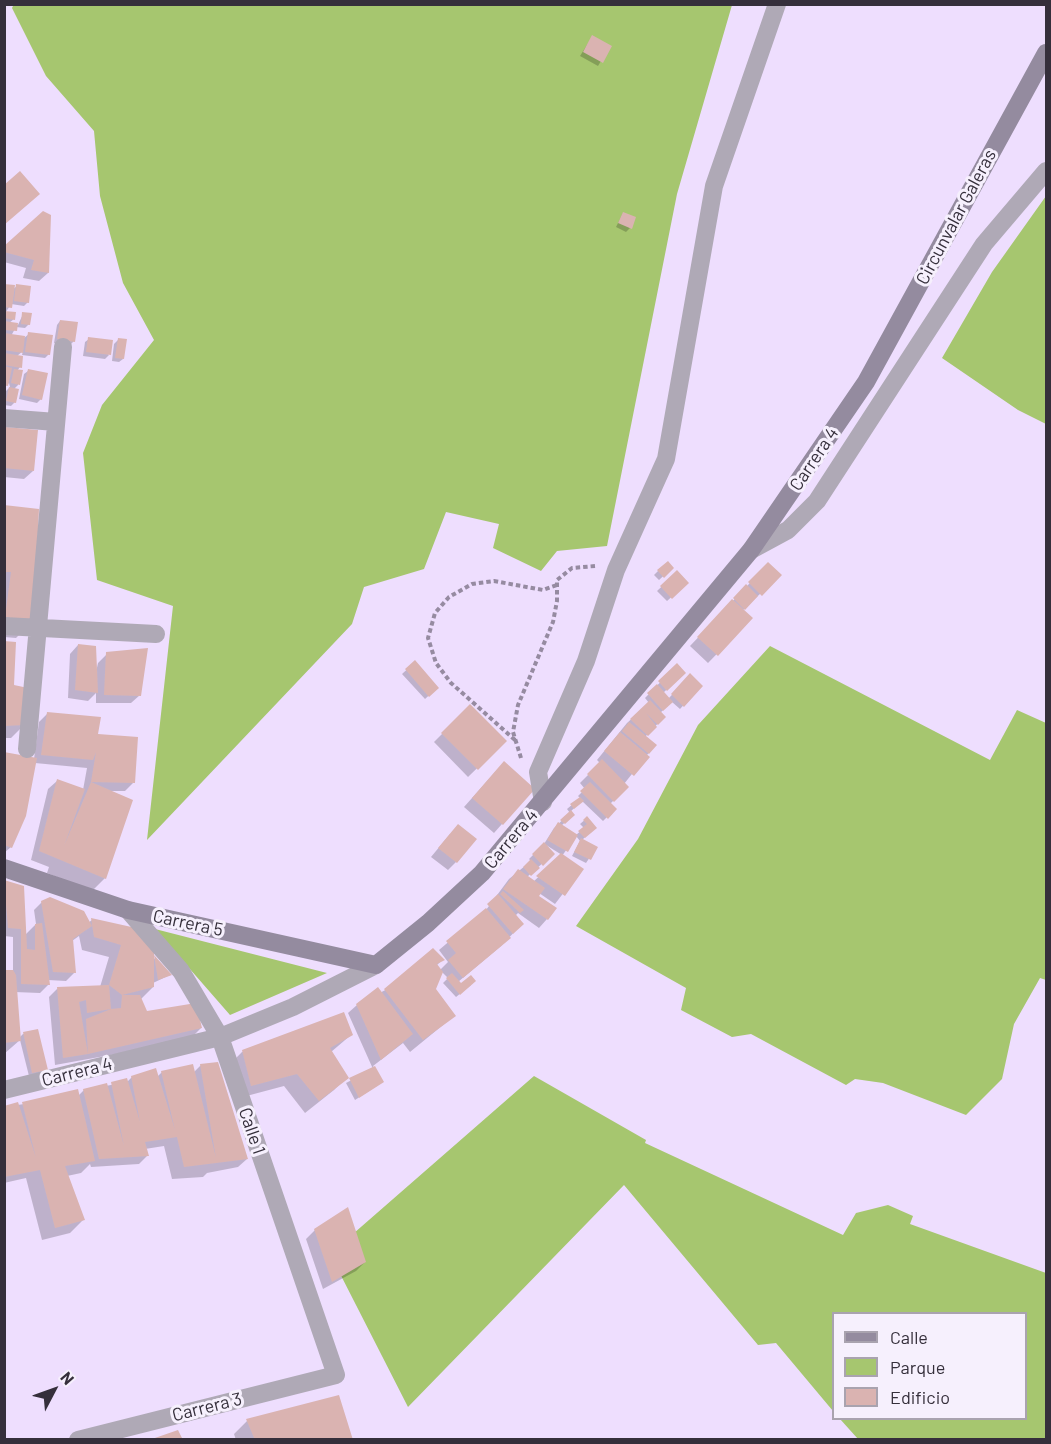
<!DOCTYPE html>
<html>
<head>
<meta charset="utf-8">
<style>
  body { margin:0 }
  #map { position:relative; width:1051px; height:1444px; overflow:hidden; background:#eedefe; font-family:Barlow,sans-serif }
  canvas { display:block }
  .frame { position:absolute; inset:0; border:6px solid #352f3b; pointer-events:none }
  .legend { position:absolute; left:832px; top:1312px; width:195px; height:108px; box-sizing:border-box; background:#f6f0fd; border:2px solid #a9a3af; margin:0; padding:8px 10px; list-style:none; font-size:18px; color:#352f3b }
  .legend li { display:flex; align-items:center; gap:12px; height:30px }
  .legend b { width:30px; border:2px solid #a9a3af }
  .north { position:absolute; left:24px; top:1360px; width:60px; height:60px; -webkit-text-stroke:4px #f6f0fd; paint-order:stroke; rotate:49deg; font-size:16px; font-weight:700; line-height:24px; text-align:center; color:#352f3b }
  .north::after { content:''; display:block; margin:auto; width:21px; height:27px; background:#352f3b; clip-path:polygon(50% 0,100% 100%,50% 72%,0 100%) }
</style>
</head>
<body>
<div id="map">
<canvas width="1051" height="1444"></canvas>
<div class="frame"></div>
<ul class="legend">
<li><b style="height:8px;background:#948b9f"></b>Calle</li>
<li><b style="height:16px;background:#a6c66f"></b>Parque</li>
<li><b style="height:16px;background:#dab3b1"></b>Edificio</li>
</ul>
<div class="north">N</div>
</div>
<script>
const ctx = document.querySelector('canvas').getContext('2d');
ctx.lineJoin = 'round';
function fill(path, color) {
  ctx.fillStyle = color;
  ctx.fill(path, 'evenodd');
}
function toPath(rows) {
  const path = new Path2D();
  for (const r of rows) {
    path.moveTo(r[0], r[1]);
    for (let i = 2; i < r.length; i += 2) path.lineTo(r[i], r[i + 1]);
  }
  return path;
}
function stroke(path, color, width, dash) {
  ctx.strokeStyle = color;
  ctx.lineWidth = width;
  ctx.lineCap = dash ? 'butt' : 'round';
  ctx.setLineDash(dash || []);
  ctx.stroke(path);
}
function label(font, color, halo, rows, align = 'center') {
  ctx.font = font + ' Barlow,sans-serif';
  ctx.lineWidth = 6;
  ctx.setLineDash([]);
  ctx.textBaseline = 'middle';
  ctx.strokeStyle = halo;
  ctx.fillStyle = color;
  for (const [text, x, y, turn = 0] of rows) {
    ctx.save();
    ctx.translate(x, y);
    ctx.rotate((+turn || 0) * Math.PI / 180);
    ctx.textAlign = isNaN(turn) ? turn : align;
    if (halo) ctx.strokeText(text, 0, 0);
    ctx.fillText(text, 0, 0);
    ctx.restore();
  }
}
fill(toPath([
  [14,4,732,5,677,194,607,546,557,551,541,571,493,548,499,524,446,512,424,569,364,587,352,624,147,840,173,606,97,580,83,453,102,405,154,340,123,283,100,196,94,131,46,76,12,8],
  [1046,196,1046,424,1018,410,942,358,992,272],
  [770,646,990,760,1017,710,1046,723,1046,980,1040,978,1014,1024,1002,1079,966,1115,883,1083,855,1079,846,1085,751,1034,732,1037,681,1010,686,988,576,926,638,839,698,725],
  [155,929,327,973,230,1015],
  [534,1076,646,1140,645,1143,843,1235,856,1213,888,1205,913,1216,910,1224,1046,1273,1046,1439,858,1439,840,1419,1026,1418,1026,1314,834,1314,833,1411,776,1343,758,1345,624,1185,408,1407,330,1254]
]), '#a6c66f');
fill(toPath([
  [592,37,610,46,598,66,580,56],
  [43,213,48,273,39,281,23,278,26,268,4,262,4,248],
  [623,213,630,228,626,232,616,227],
  [4,285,12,290,17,286,28,302,24,306,11,304,6,312,14,319,9,323,18,325,23,314,29,324,25,328,16,327,11,336,24,338,29,334,49,354,45,358,22,355,23,351,17,356,20,367,17,371,21,372,18,385,14,389,15,402,11,406,4,405,4,393,10,387,9,383,4,388],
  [60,321,74,341,70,345,54,343,57,325],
  [89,339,109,355,105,359,83,356,85,342],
  [118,340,123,359,119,362,112,361,114,344],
  [28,371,41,399,37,403,19,399,24,374],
  [7,429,33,471,24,479,4,477],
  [4,506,33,621,16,638,4,637],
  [768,564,780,575,742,611,751,619,708,663,690,646],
  [672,568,659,580,654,575,658,571],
  [677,572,687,583,667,601,657,591],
  [4,643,24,725,11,738,4,738],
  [78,645,96,672,98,663,107,654,140,695,131,703,96,703,96,693,88,701,68,698,70,654],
  [415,662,437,688,425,699,402,674],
  [677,665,684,673,663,693,668,699,690,676,701,686,680,709,672,702,660,713,664,717,645,737,655,745,624,784,627,787,610,804,615,809,603,821,582,801,570,812,573,815,561,826,576,835,584,828,580,824,587,818,595,828,582,840,596,848,586,863,572,856,580,841,576,836,562,856,581,870,555,904,539,893,537,896,555,909,547,919,539,928,518,913,515,916,522,924,501,946,458,982,460,985,471,985,456,997,443,983,448,978,441,971,435,990,454,1016,410,1052,403,1043,373,1066,383,1082,355,1100,346,1083,373,1069,348,1013,357,1005,442,960,436,966,440,970,448,962,439,950,486,910,509,879,531,861,529,859,544,844,554,828,570,813,567,809,580,798,578,796,585,789,580,783,600,763,597,760,627,723,649,703,645,698],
  [546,845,562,855,533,882,527,877,553,854],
  [470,706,505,741,468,777,434,742],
  [48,713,96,736,133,783,125,791,108,791,105,878,92,891,47,873,49,867,31,860,48,789,57,781,83,790,87,768,35,763,11,847,4,853,4,754,34,759,39,722],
  [496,771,533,789,494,833,464,807],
  [450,834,456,862,448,870,431,857],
  [4,881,25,935,36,924,34,910,42,902,88,923,92,920,154,958,170,975,153,983,153,987,141,999,146,1012,201,1028,188,1041,55,1065,49,997,57,989,100,987,109,957,82,950,79,936,72,941,75,972,66,981,48,980,49,984,40,993,14,992,19,1038,23,1034,37,1030,46,1069,42,1073,29,1076,20,1040,4,1054,4,972,13,972,13,937,4,936],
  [343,1014,351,1035,331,1052,347,1077,334,1090,305,1113,284,1086,239,1098,229,1065,242,1052],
  [201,1065,247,1159,238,1167,207,1173,203,1177,172,1179,164,1146,145,1149,147,1156,139,1164,91,1167,90,1164,81,1173,67,1176,83,1220,70,1233,42,1240,26,1178,4,1183,4,1107,78,1096,84,1090,127,1082,132,1077,157,1077,162,1072,194,1072],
  [315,1230,365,1262,356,1271,323,1289,306,1239],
  [338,1397,351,1440,236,1440,234,1434,247,1421]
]), '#0003');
fill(toPath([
  [592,35,612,46,603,63,583,52],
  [20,171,40,194,4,225,4,185],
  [43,211,51,215,49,273,31,270,34,260,4,252,4,246],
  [623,212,636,217,632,229,618,223],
  [4,284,15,285,12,308,4,307],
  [16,284,31,286,29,303,14,301],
  [4,311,16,312,15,320,4,318],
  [22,312,32,313,30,325,21,324],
  [60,320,78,322,75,342,57,339],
  [4,321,18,323,17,331,4,330],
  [28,332,53,335,50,355,25,352],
  [4,333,25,336,23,353,4,350],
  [88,337,113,340,111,355,86,352],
  [118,338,127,339,124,359,115,358],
  [4,353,23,356,22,368,4,365],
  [4,366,12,368,8,386,4,385],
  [14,369,23,370,20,385,11,383],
  [28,369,48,373,42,400,22,395],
  [9,387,19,389,16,403,6,401],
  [6,427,38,430,34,471,4,468],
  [4,505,39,509,34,622,5,617,11,572,4,572],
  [668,561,674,568,664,578,657,570],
  [768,562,782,575,762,596,748,582],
  [677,570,689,583,672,599,660,586],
  [746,584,758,596,745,610,733,598],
  [732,599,753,618,718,656,697,637],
  [4,641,16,642,14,685,28,688,25,725,4,726],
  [78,644,96,646,98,693,75,690],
  [148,648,141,696,104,695,106,652],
  [415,660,439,688,429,697,405,669],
  [677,663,686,673,667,691,658,681],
  [690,673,703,686,684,707,671,694],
  [657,684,673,702,663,711,647,693],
  [650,700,666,717,658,725,646,713,657,727,648,736,630,719],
  [470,704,507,741,478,770,441,733],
  [47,712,101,717,98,734,138,737,135,783,91,782,96,752,93,760,41,755],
  [629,722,657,745,649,754,622,731],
  [620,732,650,757,634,776,604,751],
  [4,752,37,758,26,816,12,848,4,845],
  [602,759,629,787,614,802,587,774],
  [504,761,535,789,503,825,472,798],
  [57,779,85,789,64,846,91,782,133,800,106,879,39,851],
  [590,782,617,809,608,819,580,791],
  [580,797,584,801,574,809,570,804],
  [571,810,575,815,565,824,560,820],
  [587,816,597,828,585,838,578,831,587,824,583,820],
  [558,822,578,835,568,852,547,840],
  [458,824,477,839,457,863,438,848],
  [581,838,598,847,591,860,574,852],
  [544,842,555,854,543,866,532,854],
  [561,853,584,869,565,896,536,876],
  [531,859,540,868,531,876,523,867],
  [518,869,545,888,539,896,557,908,548,920,503,889],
  [4,880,24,886,27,949,35,950,35,924,42,923,50,985,21,984,21,929,8,928],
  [503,891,524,910,520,913,500,894],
  [498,894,524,924,513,934,487,904],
  [50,897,84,911,92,926,73,939,76,973,53,972,41,901],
  [486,908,511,938,463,978,448,960,456,953,446,941],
  [91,918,136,928,154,946,154,987,122,995,140,995,147,1011,196,1003,202,1028,88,1054,86,1019,111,1009,87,1013,86,1000,79,1002,88,1054,63,1058,57,987,109,985,121,945,94,937],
  [109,985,122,995,121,1008,111,1009],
  [433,948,445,960,437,964,443,972,436,989,456,1016,423,1040,384,989],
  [154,955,172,975,158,980],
  [4,970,13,970,16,975,21,1041,4,1043],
  [452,973,461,983,471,975,476,981,460,995,446,978],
  [378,987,413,1034,381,1060,356,1004],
  [344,1012,353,1035,330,1048,349,1078,375,1066,384,1082,359,1098,349,1078,319,1101,297,1074,251,1086,242,1050],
  [38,1029,48,1070,32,1073,23,1032],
  [218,1062,248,1159,184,1167,177,1137,145,1142,149,1156,99,1159,83,1089,107,1083,124,1146,111,1082,127,1078,140,1122,131,1076,156,1068,175,1130,161,1071,193,1064,216,1158,200,1064],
  [78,1089,95,1161,65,1166,85,1220,55,1228,40,1170,4,1177,4,1106,18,1102,36,1158,22,1102],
  [348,1207,366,1262,332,1282,314,1229],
  [339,1395,353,1440,255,1440,246,1419],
  [178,1430,183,1440,152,1440,152,1439]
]), '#dab3b1');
stroke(toPath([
  [515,740,451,683,436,663,428,638,435,613,449,597,472,584,494,581,543,590,557,585],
  [521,758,513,732,518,705,553,622,557,601,557,580,572,568,595,566]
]), '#968ba1', 4, [4.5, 3]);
stroke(toPath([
  [4,418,56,422],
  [751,550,788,530,817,501,984,244,1046,171],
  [4,626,156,634],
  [27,749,63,347],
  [543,802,538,772,586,661,616,570,666,459,714,186,777,4],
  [4,1090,220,1037,293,1007,376,965],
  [78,1440,336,1375,220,1037,181,971,128,910]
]), '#afa9b6', 18);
stroke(toPath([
  [4,868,128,910,376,965,428,923,482,873,751,550,866,382,1046,53]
]), '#948b9f', 18);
label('18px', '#352f3b', '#f6f0fd', [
  ["Circunvalar Galeras",956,217,-62],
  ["Carrera 4",814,459,-56],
  ["Carrera 4",511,839,-50],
  ["Carrera 5",188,923,12],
  ["Carrera 4",77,1072,-14],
  ["Calle 1",252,1131,71],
  ["Carrera 3",207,1407,-14]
]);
</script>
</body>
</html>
